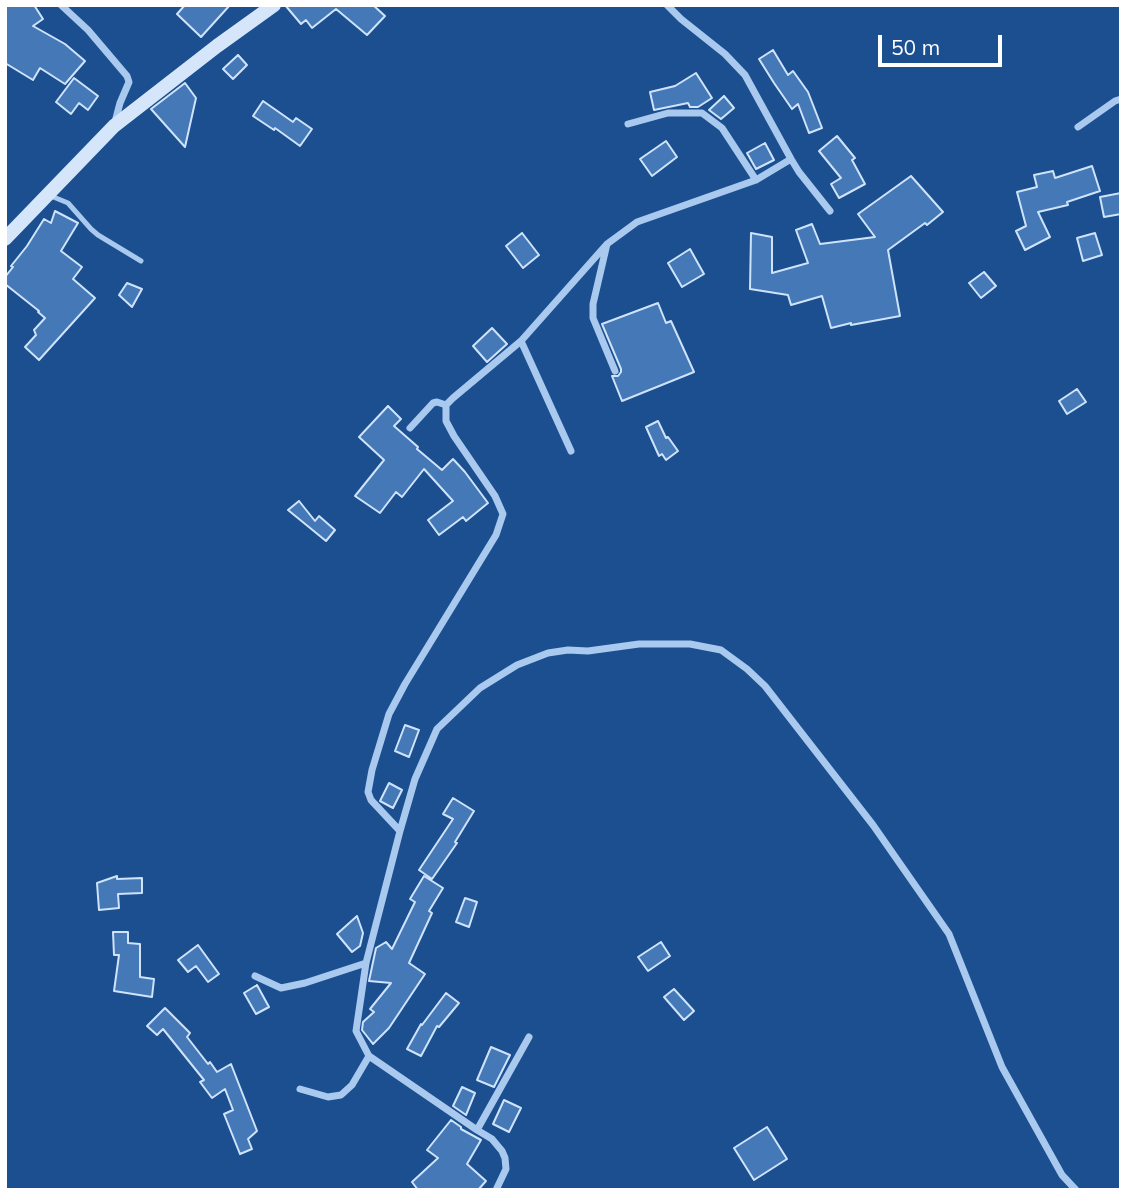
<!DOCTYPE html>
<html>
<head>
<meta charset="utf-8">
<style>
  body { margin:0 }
  #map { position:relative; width:1126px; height:1195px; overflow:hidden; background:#1b4f8f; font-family:Mulish,sans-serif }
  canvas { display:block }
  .frame { position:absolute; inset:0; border:7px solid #fff; pointer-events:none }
  .scale { position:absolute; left:878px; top:35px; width:124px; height:32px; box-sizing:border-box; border:4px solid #fff; border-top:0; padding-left:9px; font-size:21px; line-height:24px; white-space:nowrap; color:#fff; -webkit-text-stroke:5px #1b4f8f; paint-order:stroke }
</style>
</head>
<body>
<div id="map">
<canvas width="1126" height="1195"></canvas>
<div class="frame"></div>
<div class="scale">50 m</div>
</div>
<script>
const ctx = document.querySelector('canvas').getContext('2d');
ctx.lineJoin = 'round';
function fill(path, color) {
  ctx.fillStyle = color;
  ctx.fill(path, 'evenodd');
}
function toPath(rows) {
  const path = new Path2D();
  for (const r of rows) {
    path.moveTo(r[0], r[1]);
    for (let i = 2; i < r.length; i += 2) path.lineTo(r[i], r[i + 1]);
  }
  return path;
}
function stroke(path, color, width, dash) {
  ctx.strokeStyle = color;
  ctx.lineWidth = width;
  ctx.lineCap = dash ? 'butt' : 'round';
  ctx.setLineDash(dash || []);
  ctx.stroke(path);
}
const building = toPath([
  [5,5,34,5,43,19,33,26,65,44,85,61,65,84,40,68,33,80,5,63,5,5],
  [185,5,230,5,201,37,177,14,185,5],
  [285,5,373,5,385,16,367,35,336,9,312,28,306,20,301,24,285,5],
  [773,50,788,75,793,71,808,92,822,128,809,133,798,104,792,109,774,83,759,59,773,50],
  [238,55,247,65,233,79,223,69,238,55],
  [696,73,712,98,698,107,690,107,688,103,654,110,650,92,675,86,696,73],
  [74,78,98,96,88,110,79,103,71,114,56,102,74,78],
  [185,83,196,98,185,147,151,109,185,83],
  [724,96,734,108,721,119,709,110,724,96],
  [263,101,293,122,296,118,312,129,300,146,275,128,274,130,253,116,263,101],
  [837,136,855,158,852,160,865,184,839,198,831,184,841,178,819,151,837,136],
  [666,141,677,157,652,176,640,159,666,141],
  [765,143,774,160,756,169,747,153,765,143],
  [1092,166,1100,191,1067,202,1068,205,1038,212,1050,237,1025,250,1016,231,1026,226,1017,192,1037,187,1034,175,1053,171,1055,178,1092,166],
  [911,176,943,212,927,225,925,223,888,250,900,316,851,325,851,323,831,328,822,296,791,305,788,295,750,289,751,233,772,237,772,273,808,263,796,230,812,224,820,244,875,237,858,214,911,176],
  [1121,193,1121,214,1104,217,1100,197,1121,193],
  [55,211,78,223,61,251,82,267,73,279,95,298,39,360,25,347,36,335,34,330,45,318,38,312,39,311,5,284,5,277,13,267,11,266,27,246,44,219,51,223,55,211],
  [522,233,539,255,523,268,506,246,522,233],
  [1095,233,1102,255,1083,261,1077,238,1095,233],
  [690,249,704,274,682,287,668,263,690,249],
  [984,272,996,286,981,298,969,283,984,272],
  [127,283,142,289,132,307,119,295,127,283],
  [658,303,666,323,671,321,694,372,622,401,612,376,618,376,621,372,621,369,602,324,658,303],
  [492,328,507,344,487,362,473,346,492,328],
  [1077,389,1086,402,1067,414,1059,401,1077,389],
  [388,406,401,419,394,426,418,447,417,449,442,470,453,459,465,472,488,503,466,521,463,517,439,535,428,520,453,501,424,469,402,497,396,492,380,513,355,496,384,460,359,437,388,406],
  [658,421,666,438,668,437,678,451,666,460,662,454,659,456,646,427,658,421],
  [299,501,315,521,319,516,335,530,326,541,288,510,299,501],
  [405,725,419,730,409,757,395,751,405,725],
  [389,783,402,790,393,808,380,801,389,783],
  [453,798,474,811,455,842,457,843,432,879,419,870,453,819,443,814,453,798],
  [117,876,117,879,142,878,142,893,118,894,119,908,99,910,97,883,117,876],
  [424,876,443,888,429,911,432,913,409,963,425,974,389,1028,373,1044,362,1030,363,1022,374,1012,370,1009,391,983,369,981,376,948,386,942,392,949,415,902,410,899,424,876],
  [465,898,477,902,469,927,456,922,465,898],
  [357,916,363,933,360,946,352,952,337,934,357,916],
  [113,932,128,932,128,943,140,944,140,977,154,979,152,997,114,991,119,955,114,955,113,932],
  [661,942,670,956,648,971,638,957,661,942],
  [198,945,219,974,208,982,196,966,188,972,178,960,198,945],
  [257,985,269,1007,256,1014,244,993,257,985],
  [674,989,694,1011,684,1020,664,997,674,989],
  [446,993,459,1003,439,1027,437,1026,421,1056,407,1049,421,1024,422,1025,446,993],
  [165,1008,190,1033,187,1037,208,1064,210,1062,217,1072,231,1064,257,1131,248,1139,252,1149,240,1154,224,1114,233,1110,225,1089,212,1098,200,1082,204,1080,163,1029,157,1035,147,1026,165,1008],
  [491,1047,510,1055,494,1087,477,1080,491,1047],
  [462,1087,475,1093,466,1115,453,1106,462,1087],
  [504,1100,521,1108,509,1132,493,1124,504,1100],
  [451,1120,461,1127,461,1129,481,1140,467,1164,486,1181,478,1190,418,1190,412,1182,438,1158,427,1150,451,1120],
  [767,1127,787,1159,754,1180,734,1148,767,1127]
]);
fill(building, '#4478b7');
stroke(building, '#cfe3fa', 2);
stroke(toPath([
  [51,196,68,203,91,229,98,235,141,261]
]), '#a9c9ee', 5);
stroke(toPath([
  [61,5,88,30,127,76,129,82,120,103,115,122],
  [628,124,668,113,702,113,722,128,756,180],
  [1078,127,1115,101,1121,99],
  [791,159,799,172,830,211],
  [607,244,593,304,593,318,615,371],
  [521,341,571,451],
  [410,428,433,403,437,402,446,405],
  [400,831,415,779,437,729,480,688,517,665,548,653,568,650,588,651,639,644,690,644,721,650,747,669,765,686,873,825,949,934,1002,1067,1062,1175,1076,1190],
  [255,976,281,988,305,983,366,963],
  [369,1056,477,1130,492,1139,502,1151,505,1158,506,1169,496,1190],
  [300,1089,328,1097,341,1095,352,1085,369,1056,356,1031,366,963,400,831,371,800,368,792,372,770,389,714,405,684,496,535,503,514,495,496,454,436,446,421,446,405,453,398,521,341,607,244,637,222,756,180,791,159,745,75,725,54,681,19,667,5],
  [477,1130,529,1037]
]), '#a9c9ee', 7);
stroke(toPath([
  [5,239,114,126,217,46,274,5]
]), '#d6e6fa', 14);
</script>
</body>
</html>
